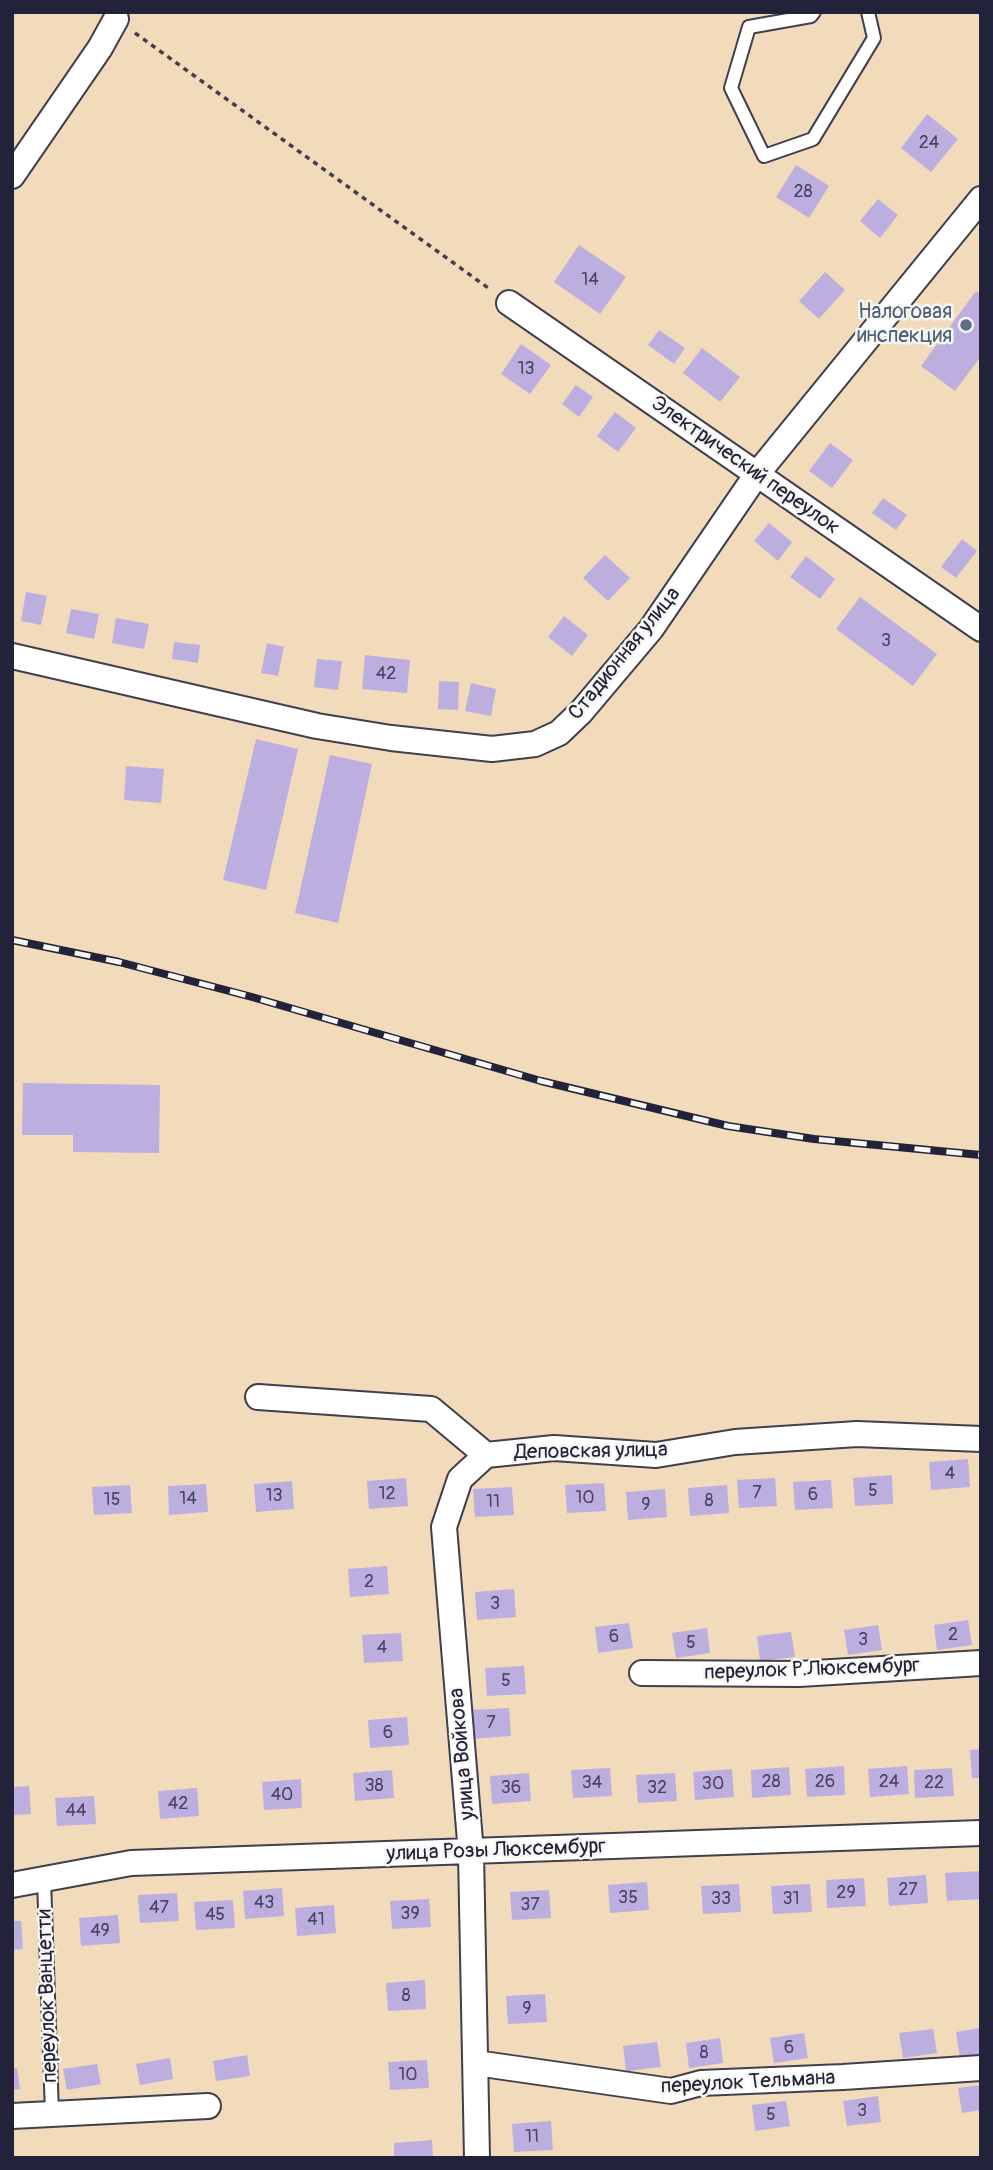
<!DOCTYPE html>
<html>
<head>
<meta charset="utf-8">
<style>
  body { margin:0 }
  #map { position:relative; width:993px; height:2170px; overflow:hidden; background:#f1dbba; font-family:Pangolin,sans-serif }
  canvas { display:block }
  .frame { position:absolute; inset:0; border:14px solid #22223b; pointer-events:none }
</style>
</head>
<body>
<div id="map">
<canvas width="993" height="2170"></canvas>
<div class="frame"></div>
</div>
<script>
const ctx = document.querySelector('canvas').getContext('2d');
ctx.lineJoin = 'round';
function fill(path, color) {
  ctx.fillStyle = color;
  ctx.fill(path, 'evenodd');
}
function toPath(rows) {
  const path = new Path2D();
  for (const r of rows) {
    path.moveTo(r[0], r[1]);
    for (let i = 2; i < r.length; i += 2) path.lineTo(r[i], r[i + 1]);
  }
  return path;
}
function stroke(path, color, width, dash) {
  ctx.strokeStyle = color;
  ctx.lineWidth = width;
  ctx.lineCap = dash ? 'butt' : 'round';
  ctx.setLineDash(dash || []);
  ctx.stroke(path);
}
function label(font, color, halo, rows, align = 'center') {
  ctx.font = font + ' Pangolin,sans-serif';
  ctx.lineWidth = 5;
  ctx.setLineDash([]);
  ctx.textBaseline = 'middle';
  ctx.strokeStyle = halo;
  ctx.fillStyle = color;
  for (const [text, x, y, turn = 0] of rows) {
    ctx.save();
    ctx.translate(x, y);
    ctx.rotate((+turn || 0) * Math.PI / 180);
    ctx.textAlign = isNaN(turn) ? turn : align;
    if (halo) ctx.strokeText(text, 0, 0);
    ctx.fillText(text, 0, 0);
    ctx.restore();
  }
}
fill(toPath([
  [927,114,958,139,931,172,901,148],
  [796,165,829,186,809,218,776,197],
  [878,199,898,215,880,238,860,221],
  [579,245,626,277,600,314,554,282],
  [825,272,845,290,819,319,799,301],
  [976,291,981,295,981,356,955,391,921,366],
  [659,330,685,348,674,364,648,345],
  [521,344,551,365,530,394,501,374],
  [702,348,740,377,720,402,683,373],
  [576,385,593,397,579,417,562,404],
  [615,412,636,428,618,452,597,436],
  [830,443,853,460,832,488,809,471],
  [883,498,907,515,896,530,872,513],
  [769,523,792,542,778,561,754,541],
  [962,539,977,551,956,578,941,567],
  [605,555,630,578,608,601,583,578],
  [806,556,835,579,820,599,790,577],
  [26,592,47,596,41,625,21,621],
  [860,597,937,654,913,686,836,629],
  [71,609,99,614,94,639,66,633],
  [564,616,588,635,572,656,548,637],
  [116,618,149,624,144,649,112,643],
  [174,642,200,645,198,663,172,659],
  [267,643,284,647,278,676,261,673],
  [365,655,410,660,407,693,362,689],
  [317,659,342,661,338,690,314,687],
  [439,681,459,682,458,710,438,709],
  [471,683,496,689,491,716,465,711],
  [256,739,298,749,266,890,223,880],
  [330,755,372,764,338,923,295,913],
  [126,766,164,769,161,803,124,800],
  [23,1083,160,1085,159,1153,73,1152,73,1135,22,1135],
  [968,1459,970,1487,931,1490,929,1462],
  [892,1475,893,1504,855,1506,853,1478],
  [406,1478,408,1506,369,1509,367,1481],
  [775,1478,777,1506,739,1508,737,1480],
  [831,1480,833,1508,795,1510,793,1482],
  [292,1481,294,1509,256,1512,254,1484],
  [604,1483,606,1511,567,1513,565,1485],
  [206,1484,208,1512,169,1515,168,1486],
  [130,1485,132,1513,94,1515,92,1487],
  [727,1485,729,1513,690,1516,688,1488],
  [512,1487,514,1515,475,1517,473,1489],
  [665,1489,667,1517,628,1520,626,1492],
  [387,1566,389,1594,350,1597,348,1569],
  [514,1589,516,1617,477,1620,475,1592],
  [968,1620,972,1645,937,1650,934,1625],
  [629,1623,633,1648,598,1653,595,1627],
  [878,1625,882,1650,848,1655,844,1630],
  [707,1628,710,1653,676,1658,672,1633],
  [791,1632,795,1657,760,1661,757,1636],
  [401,1633,403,1661,364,1663,362,1635],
  [524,1666,526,1694,487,1696,485,1668],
  [509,1708,511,1736,472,1739,470,1710],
  [407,1717,409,1745,370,1748,368,1720],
  [981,1749,981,1778,972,1778,970,1750],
  [844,1766,845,1795,807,1797,805,1769],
  [907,1766,909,1794,870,1797,868,1769],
  [789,1767,791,1795,752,1798,751,1770],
  [610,1768,612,1796,573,1798,571,1770],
  [952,1768,954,1796,915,1798,914,1770],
  [732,1769,734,1797,695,1800,693,1772],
  [392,1770,394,1798,355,1801,353,1773],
  [529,1773,531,1801,492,1804,490,1776],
  [675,1773,677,1801,638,1803,636,1775],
  [301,1779,302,1808,264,1810,262,1782],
  [29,1786,31,1814,12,1815,12,1787],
  [197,1788,199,1816,160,1819,158,1791],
  [94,1796,96,1824,57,1826,55,1798],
  [981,1871,981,1899,947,1901,945,1873],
  [926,1875,928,1903,889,1906,887,1878],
  [864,1878,866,1906,827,1908,826,1880],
  [647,1882,649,1910,610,1913,608,1885],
  [739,1884,741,1912,703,1914,701,1886],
  [810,1884,812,1912,773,1914,771,1886],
  [282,1888,284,1916,245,1919,243,1891],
  [549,1890,551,1918,512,1920,510,1892],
  [177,1893,179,1921,140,1923,138,1895],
  [429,1899,431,1927,392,1929,390,1901],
  [233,1900,235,1928,196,1930,194,1902],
  [334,1905,336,1933,297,1936,295,1908],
  [118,1915,120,1943,81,1946,79,1918],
  [12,1921,21,1921,23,1949,12,1950],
  [425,1980,426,2009,388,2011,386,1983],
  [545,1994,547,2022,508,2024,506,1996],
  [981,2028,981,2054,960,2057,956,2032],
  [933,2029,937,2053,903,2058,899,2033],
  [804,2033,808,2058,774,2063,770,2038],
  [720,2038,723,2063,689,2068,686,2043],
  [657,2042,661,2067,626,2071,623,2046],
  [247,2055,250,2076,216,2081,213,2061],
  [170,2058,173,2079,140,2085,136,2064],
  [427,2060,429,2088,390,2090,388,2062],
  [97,2064,101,2084,67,2090,63,2069],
  [17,2068,20,2089,12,2090,12,2069],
  [981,2085,981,2110,962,2113,958,2088],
  [878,2096,881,2122,847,2126,843,2101],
  [786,2101,790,2126,755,2131,752,2105],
  [551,2121,553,2150,514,2152,512,2124],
  [432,2140,433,2158,394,2158,394,2143]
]), '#bcafe0');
const service = toPath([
  [814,12,811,16,749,27,731,88,764,156,813,139,874,38,868,12],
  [44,1879,52,2114]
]);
const minor = toPath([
  [12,176,100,48,116,19],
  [509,303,981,629],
  [12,656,317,726,391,738,492,749,535,744,559,733,581,712,651,629,757,474,981,199],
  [258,1397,431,1409,486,1455,554,1448,656,1455,735,1442,857,1434,981,1439],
  [642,1673,799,1674,981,1663],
  [12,1885,131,1863,981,1833],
  [476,2063,671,2091,701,2083,843,2077,981,2068],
  [12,2116,208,2106],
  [477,2158,471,1853,444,1527,460,1479,486,1455]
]);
stroke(service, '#413e4e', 16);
stroke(minor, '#413e4e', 28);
stroke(toPath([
  [135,33,491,290]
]), '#413e4e', 3.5, [5, 5]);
stroke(service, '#fff', 12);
stroke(minor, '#fff', 24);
const rail = toPath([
  [12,940,119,962,252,997,541,1081,728,1126,814,1139,981,1155]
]);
stroke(rail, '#22223b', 8);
stroke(rail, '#f6f6f2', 5, [16]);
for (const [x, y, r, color] of [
  [966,325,7,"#5c6f8a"]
]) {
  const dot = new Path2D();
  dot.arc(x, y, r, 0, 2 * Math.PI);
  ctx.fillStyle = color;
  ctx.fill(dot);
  stroke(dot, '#f6f6f2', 2.5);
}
label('18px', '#484564', null, [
  ["24",929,143],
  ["28",803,192],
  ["14",590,280],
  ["13",526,369],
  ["3",886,641],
  ["42",386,674],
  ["4",950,1474],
  ["5",873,1491],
  ["7",757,1493],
  ["12",387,1494],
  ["6",813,1495],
  ["13",274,1496],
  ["10",585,1498],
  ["14",188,1499],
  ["15",112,1500],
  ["8",709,1501],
  ["11",493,1502],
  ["9",646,1505],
  ["2",369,1582],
  ["3",495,1604],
  ["2",953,1635],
  ["6",614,1637],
  ["3",863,1640],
  ["5",691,1643],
  ["4",382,1648],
  ["5",506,1681],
  ["7",491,1723],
  ["6",388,1733],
  ["28",771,1782],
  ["26",825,1782],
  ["24",889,1782],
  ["34",592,1783],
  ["22",934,1783],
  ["30",713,1784],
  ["38",374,1786],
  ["36",511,1788],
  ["32",657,1788],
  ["40",282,1795],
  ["42",178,1804],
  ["44",76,1811],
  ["27",908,1890],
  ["29",846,1893],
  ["35",628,1898],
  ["33",721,1899],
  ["31",791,1899],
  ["43",264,1903],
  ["37",530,1905],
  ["47",159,1908],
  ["39",410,1914],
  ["45",215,1915],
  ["41",316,1920],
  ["49",100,1931],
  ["8",406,1996],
  ["9",527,2009],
  ["6",789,2048],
  ["8",704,2053],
  ["10",408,2075],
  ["3",862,2111],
  ["5",771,2115],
  ["11",532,2137]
]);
label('21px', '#4e5e75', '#f6f6f2', [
  ["Налоговая",952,313],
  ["инспекция",952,337]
], 'right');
label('21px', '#22223b', '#f6f6f2', [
  ["Электрический переулок",745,466,35],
  ["Стадионная улица",625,654,-51],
  ["Деповская улица",591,1452,-1],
  ["переулок Р.Люксембург",812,1670,-2],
  ["улица Войкова",463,1754,-95],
  ["улица Розы Люксембург",496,1851,-2],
  ["переулок Ванцетти",48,1996,-92],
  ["переулок Тельмана",748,2083,-3]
]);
</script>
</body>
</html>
